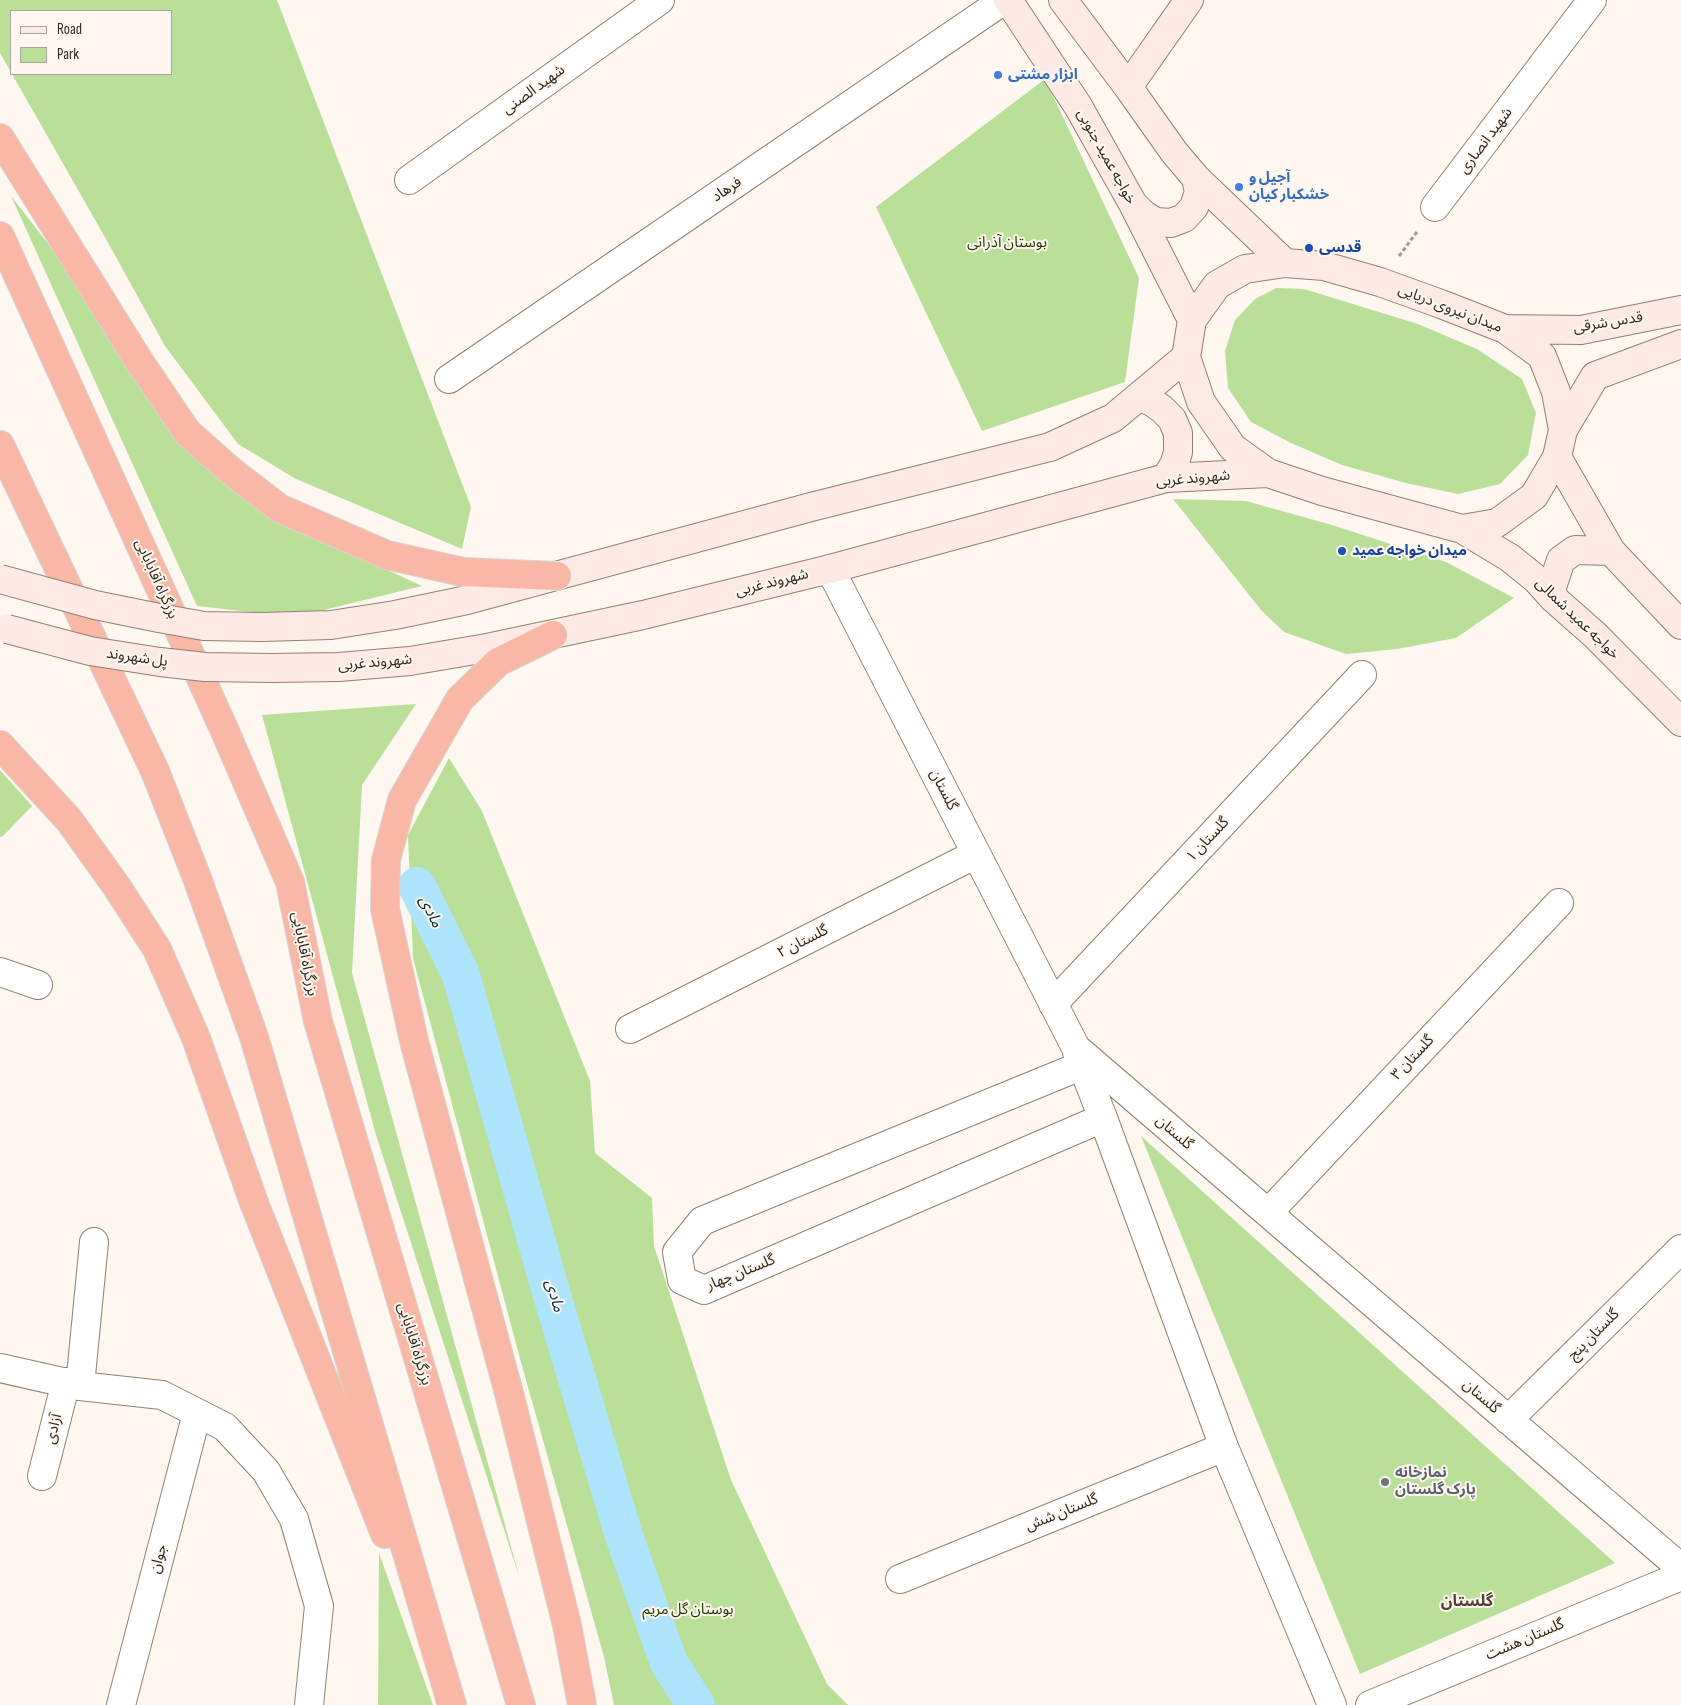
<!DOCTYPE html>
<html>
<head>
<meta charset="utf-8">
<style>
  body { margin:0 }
  #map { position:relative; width:1681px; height:1705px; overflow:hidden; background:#fef7ef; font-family:"Sofia Sans Condensed",sans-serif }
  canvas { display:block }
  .legend { position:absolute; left:10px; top:10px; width:162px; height:65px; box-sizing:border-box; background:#fef7ef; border:1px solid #aba49d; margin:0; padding:6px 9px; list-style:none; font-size:15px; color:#2f2821 }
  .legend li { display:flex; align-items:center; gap:10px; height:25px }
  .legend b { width:25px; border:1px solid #aba49d }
</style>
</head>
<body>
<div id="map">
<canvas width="1681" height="1705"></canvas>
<ul class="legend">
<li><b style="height:6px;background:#fdeae4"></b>Road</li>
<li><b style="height:14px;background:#b9df98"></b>Park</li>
</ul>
</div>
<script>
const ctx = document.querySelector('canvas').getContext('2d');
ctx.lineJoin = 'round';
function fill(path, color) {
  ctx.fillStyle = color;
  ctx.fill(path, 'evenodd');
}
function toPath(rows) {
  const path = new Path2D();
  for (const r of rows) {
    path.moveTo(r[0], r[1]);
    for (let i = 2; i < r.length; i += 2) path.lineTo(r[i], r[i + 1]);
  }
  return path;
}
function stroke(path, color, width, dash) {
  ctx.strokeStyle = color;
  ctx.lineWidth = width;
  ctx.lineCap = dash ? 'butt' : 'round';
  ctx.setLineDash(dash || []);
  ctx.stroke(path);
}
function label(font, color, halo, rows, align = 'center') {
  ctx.font = font + ' "Sofia Sans Condensed","Noto Sans Arabic",sans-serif';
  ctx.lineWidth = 4;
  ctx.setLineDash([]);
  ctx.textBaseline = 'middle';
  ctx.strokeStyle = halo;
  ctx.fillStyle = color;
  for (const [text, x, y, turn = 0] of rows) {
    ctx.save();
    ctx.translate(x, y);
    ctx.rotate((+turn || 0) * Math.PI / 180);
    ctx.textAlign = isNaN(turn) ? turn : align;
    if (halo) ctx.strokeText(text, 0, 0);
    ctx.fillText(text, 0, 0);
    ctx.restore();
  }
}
fill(toPath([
  [0,0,277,0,471,507,462,549,296,479,238,444,165,346,106,239,12,74,171,74,171,11,11,11,11,72,0,53],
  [1045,79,1139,278,1125,382,982,431,876,207],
  [11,196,84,290,271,516,422,586,295,617,197,606],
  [1276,288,1304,289,1418,324,1477,349,1522,379,1536,413,1528,455,1500,484,1458,494,1406,483,1342,465,1291,443,1251,422,1228,388,1225,351,1235,320,1255,299],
  [1173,499,1246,501,1332,525,1446,562,1514,598,1456,638,1397,649,1346,654,1284,632,1261,610],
  [416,704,362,785,352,973,520,1579,376,1135,262,715],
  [449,758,482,811,590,1081,595,1153,652,1198,654,1246,731,1480,827,1684,848,1705,614,1705,604,1657,519,1355,413,958,408,835],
  [0,770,32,806,3,836,0,837],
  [1141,1136,1615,1563,1360,1674],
  [379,1553,433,1705,378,1705]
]), '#b9df98');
stroke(toPath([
  [417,886,461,975,551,1292,624,1536,669,1663,696,1705]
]), '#aee4fc', 38);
const street = toPath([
  [409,180,660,0],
  [1435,207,1592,0],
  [449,379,1004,0],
  [830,569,1076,1048,1681,1568],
  [0,972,38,985],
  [1053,1004,1362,675],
  [630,1029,976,854],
  [1077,1052,1103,1118,1224,1447,1332,1705],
  [1083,1065,702,1221,677,1252,682,1280,704,1290,1103,1118],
  [1268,1213,1559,903],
  [0,1368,80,1386,162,1395,225,1427,266,1471,294,1519,319,1606,309,1705],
  [80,1386,94,1242],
  [1508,1420,1681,1249],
  [42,1476,66,1382],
  [900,1579,1224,1447],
  [121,1705,197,1413],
  [1370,1705,1681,1576]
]);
const secondary = toPath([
  [1008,0,1078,106,1133,204,1192,320],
  [1063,0,1128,87,1174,152,1196,178,1285,263],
  [1128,87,1189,0],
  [1134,205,1144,215,1156,222,1171,223,1184,218,1194,207,1199,192,1196,178],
  [1285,263,1324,266,1380,282,1441,304,1505,329,1542,356,1556,392,1563,430,1557,457,1534,496,1497,523,1462,529,1322,491,1268,473,1233,448,1201,402,1186,357,1192,320,1217,285,1245,269,1285,263],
  [1505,329,1581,330,1681,310],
  [1140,397,1152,402,1162,409,1172,419,1178,433,1178,452,1175,463,1166,478],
  [1563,430,1595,376,1681,344],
  [1557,457,1611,551,1681,625],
  [1462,529,1510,558,1536,579,1553,598,1595,635,1681,722],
  [1553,598,1552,587,1561,560,1575,550,1611,551],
  [262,627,331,625,395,615,467,600,811,507,1050,447,1113,418,1186,357],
  [271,668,339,667,410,661,487,648,643,615,830,569,1166,478,1268,473]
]);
const highway = toPath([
  [0,138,139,361,187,432,231,471,279,508,387,555,463,572,557,576],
  [0,236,224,729,290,882,318,1021,521,1705],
  [0,445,155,771,197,878,254,1037,452,1705],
  [553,635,498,662,460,699,402,800,386,860,385,909,414,1041,510,1397,567,1625,582,1705],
  [0,745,69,820,117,887,157,949,196,1038,253,1200,385,1534]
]);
stroke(street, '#90806f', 30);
stroke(secondary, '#90806f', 30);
stroke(highway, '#d5d4d3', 30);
stroke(toPath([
  [1399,256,1417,232]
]), '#a19a93', 3, [4, 2.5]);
stroke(street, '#fff', 28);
stroke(secondary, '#fdeae4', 28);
stroke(highway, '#f8b8a5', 28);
const secondaryBridge = toPath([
  [0,579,95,605,159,618,204,626,262,627],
  [7,629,90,651,160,662,205,667,271,668]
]);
stroke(secondaryBridge, '#90806f', 30, []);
stroke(secondaryBridge, '#fdeae4', 28);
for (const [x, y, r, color] of [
  [998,75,5,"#3f7fe0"],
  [1239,187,5,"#3f7fe0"],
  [1309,248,5,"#1a4fb4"],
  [1342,551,5,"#1a4fb4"],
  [1385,1482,5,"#6b7280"]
]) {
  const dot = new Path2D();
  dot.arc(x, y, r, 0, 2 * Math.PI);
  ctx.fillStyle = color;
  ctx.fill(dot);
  stroke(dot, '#fef7ef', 2);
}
label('bold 15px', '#366cbe', '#fef7ef', [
  ["ابزار مشتی",1008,75],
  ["آجیل و",1249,178],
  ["خشکبار کیان",1249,195]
], 'left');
label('15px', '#2f2821', '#fef7ef', [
  ["شهید الصنی",534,90,-36],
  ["شهید انصاری",1486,141,-53],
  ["خواجه عمید جنوبی",1106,157,61],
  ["فرهاد",727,190,-34],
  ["میدان نیروی دریایی",1450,309,21],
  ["قدس شرقی",1608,323,-9],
  ["شهروند غربی",1193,479,-5],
  ["بزرگراه آقابابایی",156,579,66],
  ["شهروند غربی",772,583,-14],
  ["خواجه عمید شمالی",1577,619,44],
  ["پل شهروند",137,658,8],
  ["شهروند غربی",375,663,-5],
  ["گلستان",943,790,63],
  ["گلستان ۱",1208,840,-47],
  ["گلستان ۲",803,942,-27],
  ["بزرگراه آقابابایی",304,954,79],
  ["گلستان ۳",1413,1058,-47],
  ["گلستان",1174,1133,41],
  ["گلستان چهار",741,1273,-22],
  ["گلستان پنج",1594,1335,-45],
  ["بزرگراه آقابابایی",414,1344,73],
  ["گلستان",1481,1397,41],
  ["آزادی",54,1429,-76],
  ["گلستان شش",1062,1513,-22],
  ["جوان",159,1559,-75],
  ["گلستان هشت",1525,1640,-23]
]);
label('15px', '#1f3701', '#fef7ef', [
  ["بوستان آذرانی",1007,243],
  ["بوستان گل مریم",688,1610]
]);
label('bold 15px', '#164399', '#fef7ef', [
  ["قدسی",1319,248],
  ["میدان خواجه عمید",1352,551]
], 'left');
label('bold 15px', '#5b616d', '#fef7ef', [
  ["نمازخانه",1395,1473],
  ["پارک گلستان",1395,1490]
], 'left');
label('italic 16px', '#023241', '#fef7ef', [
  ["مادی",430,912,64],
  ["مادی",554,1296,74]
]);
label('bold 16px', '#4e4030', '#fef7ef', [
  ["گلستان",1467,1602]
]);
</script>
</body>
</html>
